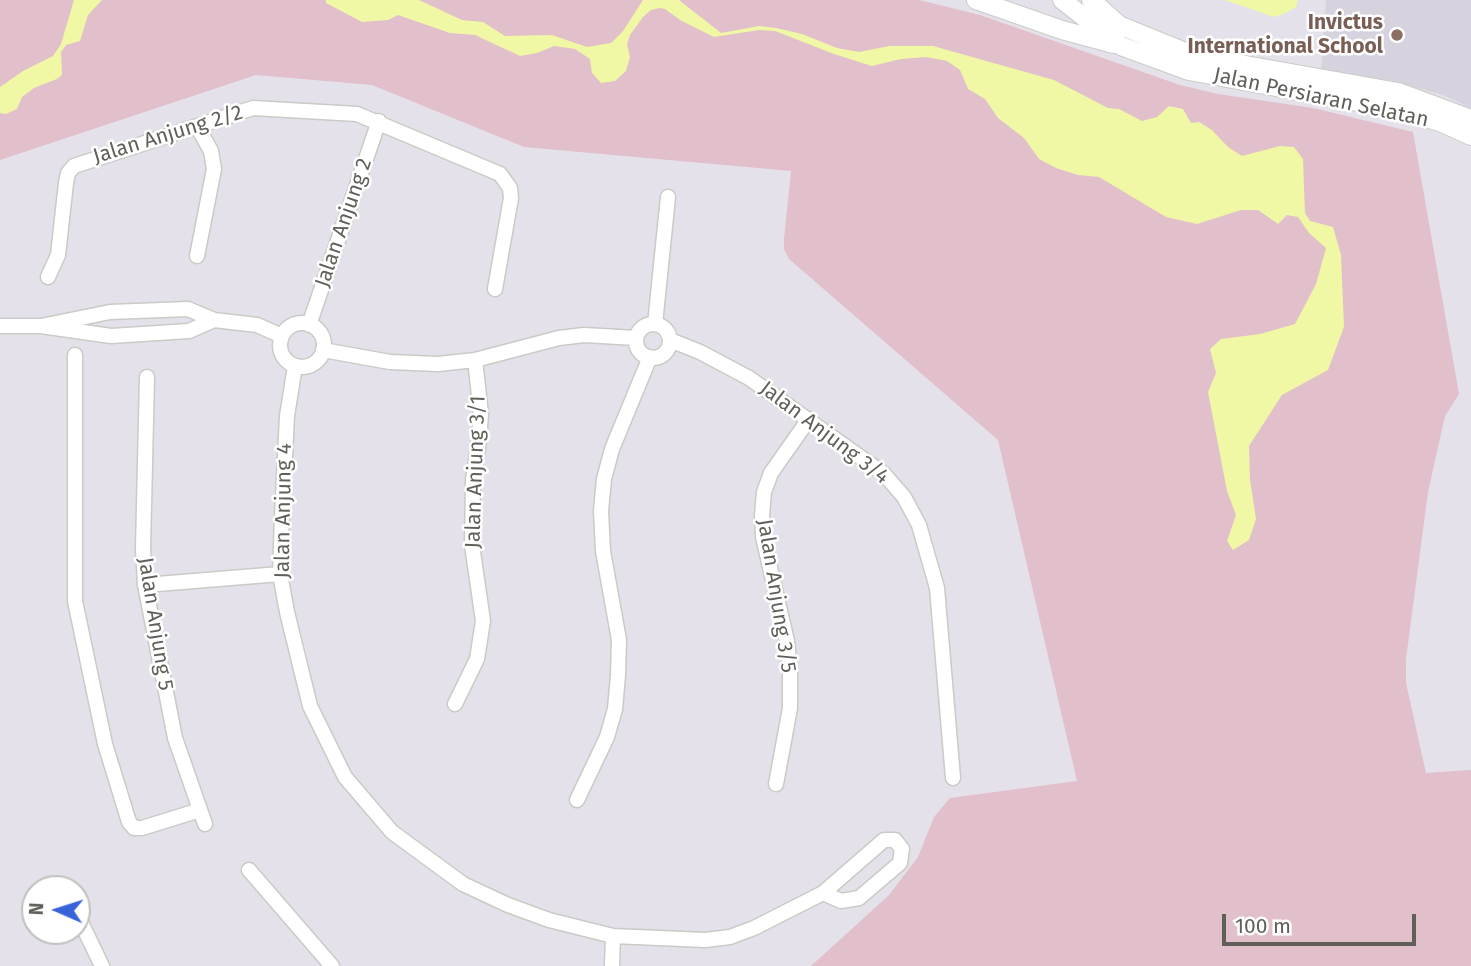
<!DOCTYPE html>
<html>
<head>
<meta charset="utf-8">
<style>
  body { margin:0 }
  #map { position:relative; width:1471px; height:966px; overflow:hidden; background:#e5e1eb; font-family:"Fira Sans",sans-serif }
  canvas { display:block }
  .north { position:absolute; left:21px; top:875px; width:70px; height:70px; box-sizing:border-box; background:#fff; border:2px solid #bfc0bd; border-radius:50%; rotate:273deg; font-size:19px; font-weight:700; line-height:28px; text-align:center; color:#5f6159 }
  .north::after { content:''; display:block; margin:auto; width:24px; height:32px; background:#3964d9; clip-path:polygon(50% 0,100% 100%,50% 72%,0 100%) }
  .scale { position:absolute; left:1222px; top:914px; width:194px; height:32px; box-sizing:border-box; border:4px solid #5f6159; border-top:0; padding-left:9px; font-size:21px; line-height:24px; white-space:nowrap; color:#5f6159; -webkit-text-stroke:5px #fff; paint-order:stroke }
</style>
</head>
<body>
<div id="map">
<canvas width="1471" height="966"></canvas>
<div class="north">N</div>
<div class="scale">100 m</div>
</div>
<script>
const ctx = document.querySelector('canvas').getContext('2d');
ctx.lineJoin = 'round';
function fill(path, color) {
  ctx.fillStyle = color;
  ctx.fill(path, 'evenodd');
}
function toPath(rows) {
  const path = new Path2D();
  for (const r of rows) {
    if (r.length === 3) {
      path.moveTo(r[0] + r[2], r[1]);
      path.arc(r[0], r[1], r[2], 0, 2 * Math.PI);
      continue;
    }
    path.moveTo(r[0], r[1]);
    for (let i = 2; i < r.length; i += 2) path.lineTo(r[i], r[i + 1]);
  }
  return path;
}
function stroke(path, color, width, dash) {
  ctx.strokeStyle = color;
  ctx.lineWidth = width;
  ctx.lineCap = dash ? 'butt' : 'round';
  ctx.setLineDash(dash || []);
  ctx.stroke(path);
}
function label(font, color, halo, rows, align = 'center') {
  ctx.font = font + ' "Fira Sans",sans-serif';
  ctx.lineWidth = 5;
  ctx.setLineDash([]);
  ctx.textBaseline = 'middle';
  ctx.strokeStyle = halo;
  ctx.fillStyle = color;
  for (const [text, x, y, turn = 0] of rows) {
    ctx.save();
    ctx.translate(x, y);
    ctx.rotate((+turn || 0) * Math.PI / 180);
    ctx.textAlign = isNaN(turn) ? turn : align;
    if (halo) ctx.strokeText(text, 0, 0);
    ctx.fillText(text, 0, 0);
    ctx.restore();
  }
}
fill(toPath([
  [1326,0,1471,0,1471,108,1443,95,1389,80,1321,71]
]), '#d6d2de');
fill(toPath([
  [0,0,919,0,980,15,1180,85,1218,94,1313,108,1413,132,1459,394,1445,416,1428,492,1406,659,1406,683,1426,773,1471,770,1471,966,811,966,889,895,918,857,934,817,950,798,1077,781,998,440,789,259,784,249,784,239,791,171,524,147,372,85,256,75,0,160]
]), '#e1bfcb');
fill(toPath([
  [74,0,102,0,88,15,80,41,66,45,61,52,62,75,57,79,34,88,22,97,17,109,6,114,0,113,0,87,23,71,53,56,61,44],
  [326,0,419,0,462,20,483,22,505,36,552,35,587,47,611,43,623,31,643,0,679,0,721,33,759,26,776,28,802,34,837,48,859,52,889,46,933,46,1054,80,1108,108,1119,109,1142,121,1157,117,1169,106,1183,109,1191,123,1199,122,1212,130,1228,147,1242,156,1280,146,1294,147,1303,159,1305,213,1310,221,1333,227,1341,255,1344,327,1328,370,1282,395,1249,446,1250,480,1256,519,1249,540,1233,550,1227,541,1236,515,1227,491,1208,392,1216,373,1210,349,1221,339,1260,334,1295,324,1316,284,1326,248,1309,233,1298,217,1287,215,1278,224,1258,210,1241,210,1197,224,1166,217,1099,177,1078,175,1056,168,1039,159,1024,138,998,118,985,99,968,89,960,70,947,61,926,57,901,59,872,66,834,54,775,31,759,30,714,37,680,20,665,9,659,8,651,10,643,17,630,35,627,44,630,57,626,71,615,81,601,83,592,73,590,59,575,49,554,46,537,53,520,56,475,35,450,33,398,15,388,20,362,22,326,3],
  [1225,0,1298,0,1296,7,1284,14,1274,17]
]), '#f0f7a5');
const minor = toPath([
  [197,126,211,151,214,169,197,256],
  [48,277,58,255,66,183,68,173,74,166,253,108,357,114,500,174,510,188,511,198,495,289],
  [302,345,22],
  [655,324,668,197],
  [653,341,17],
  [309,325,379,121],
  [0,326,41,326,111,336,189,331,214,320],
  [41,326,110,312,188,309,214,320,257,325,282,336],
  [670,340,700,352,749,378,884,474,904,497,919,525,937,588,953,778],
  [323,350,390,362,438,364,475,360,559,338,584,335,636,338],
  [75,355,75,601,105,744,129,822,134,828,142,828,200,810],
  [295,366,287,416,282,515,280,574,287,612,310,706,345,777,392,832,463,884,508,905,549,920,613,936,705,940,730,937,754,928,823,893,884,840,895,840,902,849,900,863,859,898,841,901,823,893],
  [147,377,143,549,145,585,175,738,205,824],
  [145,585,280,574],
  [455,704,477,659,483,621,472,545,473,479,479,441,481,414,475,360],
  [776,784,790,708,790,672,787,641,763,537,762,515,764,492,771,473,809,419],
  [577,800,607,737,615,709,618,675,619,640,603,551,601,511,604,479,612,449,650,357],
  [249,870,332,966],
  [63,886,65,889],
  [77,914,102,966],
  [612,966,613,936]
]);
const tertiary = toPath([
  [976,0,1062,30,1114,44],
  [1062,0,1121,46,1189,71,1395,109,1440,122,1471,136],
  [1091,0,1119,25,1195,56,1398,92,1471,119]
]);
stroke(minor, '#c9cbc5', 17);
stroke(tertiary, '#c9cbc5', 20);
stroke(minor, '#fff', 14);
stroke(tertiary, '#fff', 18);
for (const [x, y, r, color] of [
  [1397,35,7,"#8d6e63"]
]) {
  const dot = new Path2D();
  dot.arc(x, y, r, 0, 2 * Math.PI);
  ctx.fillStyle = color;
  ctx.fill(dot);
  stroke(dot, '#fff', 2.5);
}
label('bold 21px', '#785e54', '#fff', [
  ["Invictus",1383,23],
  ["International School",1383,47]
], 'right');
label('21px', '#5f6159', '#fff', [
  ["Jalan Persiaran Selatan",1321,98,12],
  ["Jalan Anjung 2/2",168,135,-17],
  ["Jalan Anjung 2",344,223,-71],
  ["Jalan Anjung 3/4",824,433,37],
  ["Jalan Anjung 3/1",476,472,-88],
  ["Jalan Anjung 4",284,511,-89],
  ["Jalan Anjung 3/5",776,596,81],
  ["Jalan Anjung 5",155,624,81]
]);
</script>
</body>
</html>
